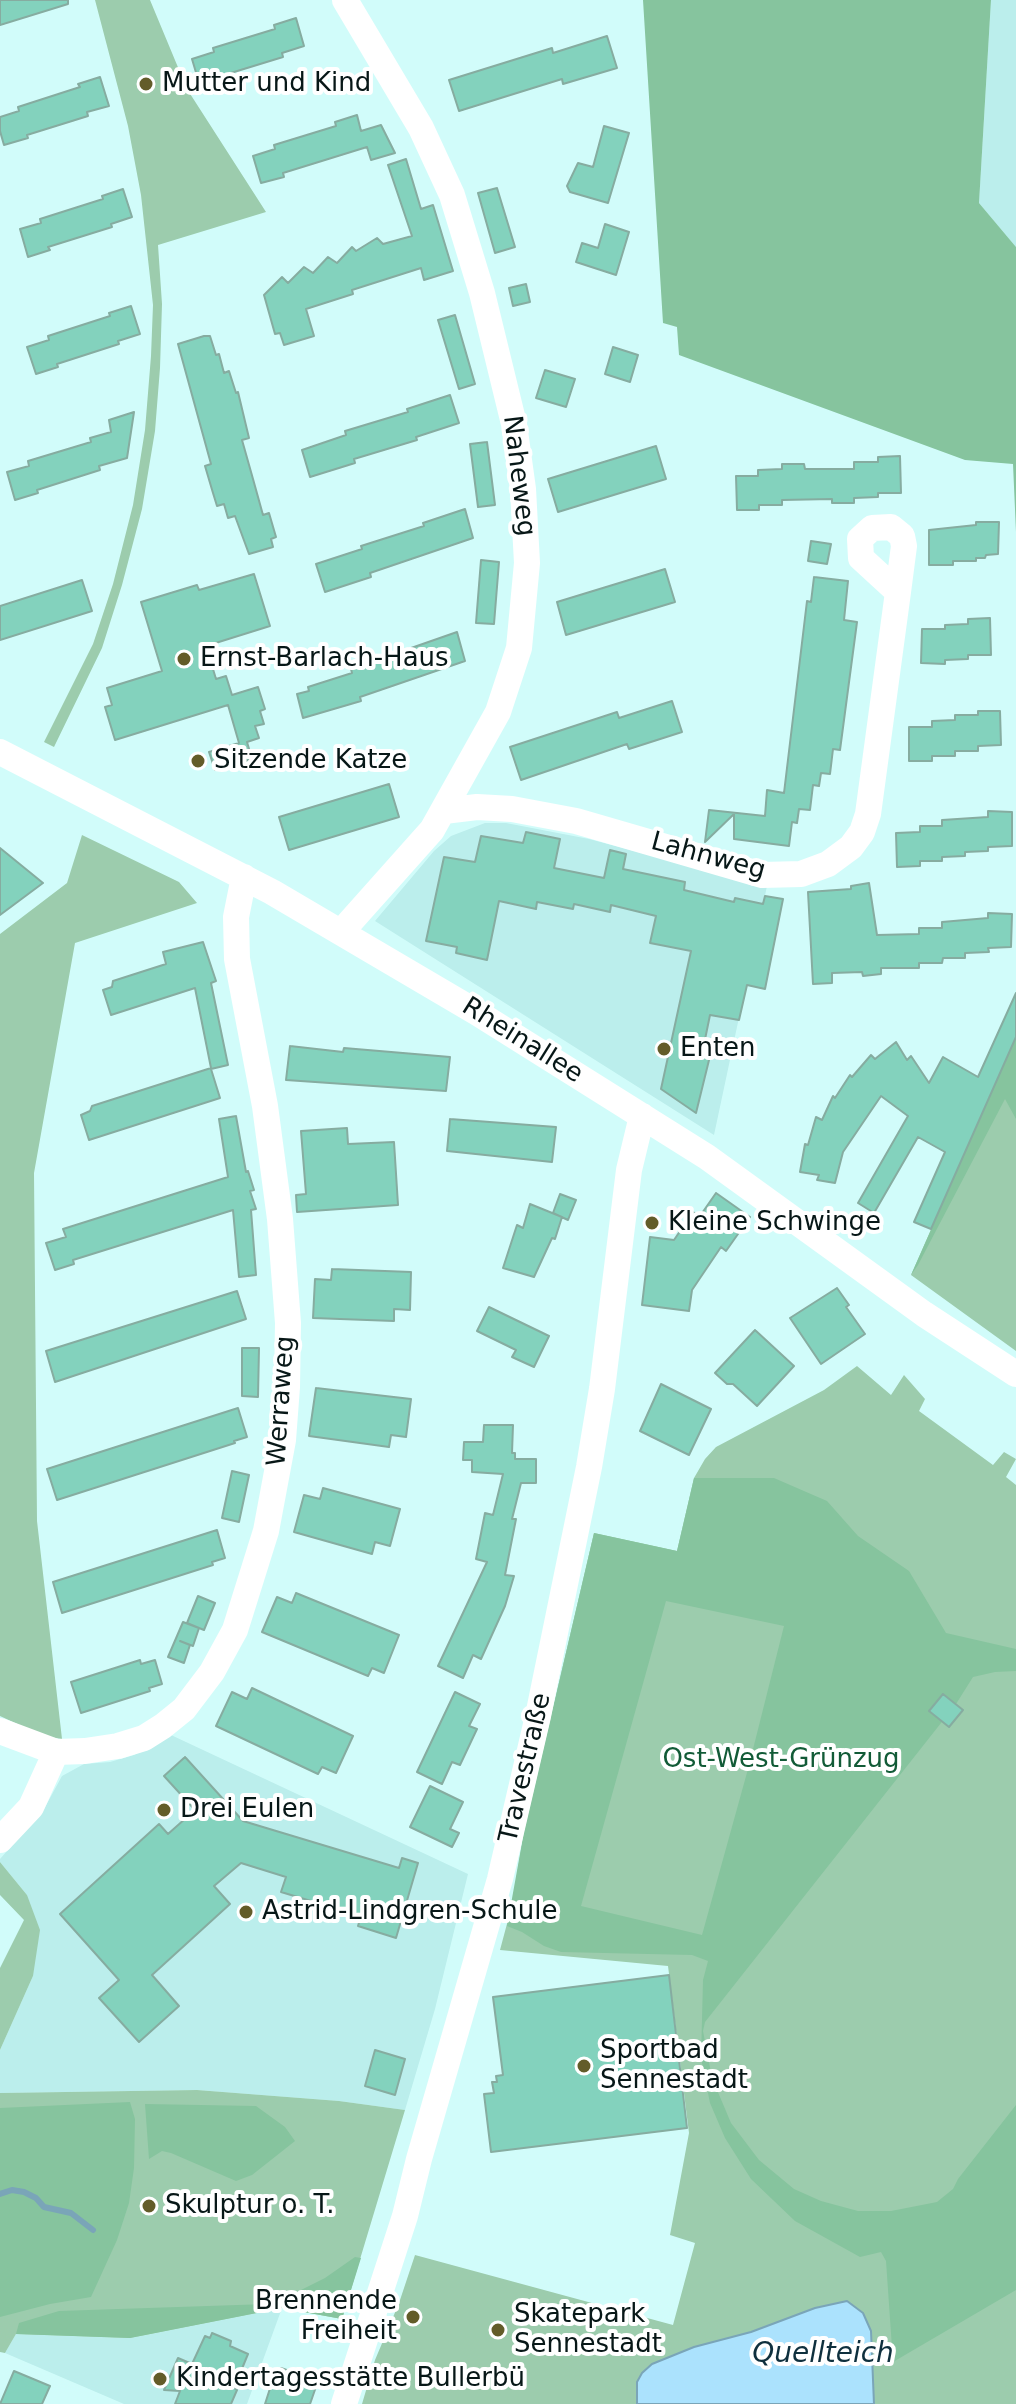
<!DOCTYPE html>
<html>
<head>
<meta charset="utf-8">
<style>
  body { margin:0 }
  canvas { display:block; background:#d1fcfa }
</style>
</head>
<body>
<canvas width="1016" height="2404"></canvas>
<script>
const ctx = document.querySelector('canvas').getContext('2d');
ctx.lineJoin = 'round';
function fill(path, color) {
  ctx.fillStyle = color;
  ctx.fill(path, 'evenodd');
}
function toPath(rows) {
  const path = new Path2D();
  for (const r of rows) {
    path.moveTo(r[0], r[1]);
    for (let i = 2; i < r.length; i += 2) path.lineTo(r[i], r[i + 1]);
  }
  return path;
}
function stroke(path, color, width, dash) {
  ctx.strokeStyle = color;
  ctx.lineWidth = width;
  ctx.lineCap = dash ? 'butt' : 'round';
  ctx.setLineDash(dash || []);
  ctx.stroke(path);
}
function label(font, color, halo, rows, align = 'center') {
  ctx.font = font + ' "DejaVu Sans",sans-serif';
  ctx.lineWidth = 8;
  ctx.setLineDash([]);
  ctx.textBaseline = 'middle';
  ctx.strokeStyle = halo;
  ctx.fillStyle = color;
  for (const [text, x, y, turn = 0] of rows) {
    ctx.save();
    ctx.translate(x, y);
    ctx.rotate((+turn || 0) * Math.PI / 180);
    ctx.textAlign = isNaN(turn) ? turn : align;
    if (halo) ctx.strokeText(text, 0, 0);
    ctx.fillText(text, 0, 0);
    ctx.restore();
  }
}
fill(toPath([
  [991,0,1016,0,1016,247,979,203],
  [485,823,506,823,589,839,767,886,714,1135,375,921,434,851,451,836],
  [171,1735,468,1874,435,2009,405,2110,339,2101,197,2090,0,2093,0,2050,33,1976,27,1895,0,1862,0,1859,44,1809,62,1776,84,1764,110,1762,134,1755],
  [282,2308,247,2404,124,2404,5,2353,16,2334,130,2338]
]), '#bbeeec');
fill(toPath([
  [95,0,150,0,187,89,266,212,158,245,162,304,160,368,155,431,142,509,122,585,102,648,54,747,44,742,93,644,113,584,133,505,145,430,151,356,153,305,141,195,128,126],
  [82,835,179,882,197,903,75,943,34,1173,37,1521,62,1739,43,1736,0,1716,0,934,67,883],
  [1016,1037,1016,1351,911,1275],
  [857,1366,891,1395,904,1375,925,1399,919,1411,993,1465,1004,1452,1016,1459,1006,1477,1016,1485,1016,2404,362,2404,375,2360,399,2303,415,2255,673,2325,695,2243,670,2235,689,2133,668,1966,500,1950,512,1905,524,1832,594,1533,677,1551,694,1478,705,1459,716,1447,824,1390],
  [0,1862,27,1895,40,1930,33,1976,0,2050,0,1968,24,1920,0,1895],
  [197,2090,339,2101,405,2110,342,2319,282,2308,130,2338,16,2334,5,2353,0,2352,0,2093]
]), '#9cccad');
fill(toPath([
  [643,0,991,0,979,203,1016,247,1016,532,1013,464,965,460,679,355,677,327,663,323],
  [1016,1037,1016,1119,1005,1099,918,1265,911,1275],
  [694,1478,774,1478,827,1501,858,1536,909,1571,946,1633,1016,1649,1016,1671,995,1672,973,1677,956,1704,705,2022,703,2031,712,2078,731,2123,759,2160,794,2189,821,2201,858,2211,891,2211,937,2202,953,2189,958,2179,1016,2105,1016,2290,893,2362,886,2261,881,2252,860,2257,795,2221,751,2179,725,2138,710,2103,701,2058,703,1980,708,1961,692,1955,561,1952,544,1946,522,1932,507,1926,524,1832,594,1533,677,1551],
  [666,1601,784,1626,748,1769,702,1935,581,1906],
  [130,2102,135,2119,134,2168,129,2203,117,2240,91,2297,50,2304,0,2317,0,2108],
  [145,2104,256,2106,285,2127,295,2141,252,2175,236,2181,171,2153,162,2151,149,2159],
  [355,2257,361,2258,342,2319,282,2308,130,2338,16,2334,19,2323,59,2311,267,2304,281,2300,325,2278]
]), '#86c49e');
const water = toPath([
  [847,2301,863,2313,871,2331,874,2404,637,2404,637,2382,642,2373,652,2364,694,2347,751,2332,815,2308,847,2301]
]);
fill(water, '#abe2fd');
stroke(water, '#7aa5b8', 2);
stroke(toPath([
  [0,2194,12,2190,24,2192,36,2198,44,2207,71,2213,93,2230]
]), '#7aa5b8', 6);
const building = toPath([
  [0,0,68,0,68,4,0,25,0,0],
  [296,18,304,46,282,53,283,57,221,76,222,80,200,86,192,59,214,52,213,48,275,29,274,25,296,18],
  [607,36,617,68,563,84,562,79,459,111,449,80,552,48,553,53,607,36],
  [100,77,109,106,87,112,88,116,27,135,28,138,4,145,0,131,0,117,19,111,18,107,80,87,78,84,100,77],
  [357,115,361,131,381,125,395,153,371,160,367,147,283,173,284,177,261,183,253,156,275,149,274,145,336,126,335,122,357,115],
  [604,126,629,133,608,203,570,192,567,186,578,163,593,167,604,126],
  [406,159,421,209,433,205,453,271,424,280,421,268,352,290,353,294,306,309,314,336,284,345,280,333,275,334,264,295,282,277,288,283,304,267,313,273,328,257,337,263,352,247,356,251,377,238,383,244,412,236,388,165,406,159],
  [497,188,515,247,495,253,478,193,497,188],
  [123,189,132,217,111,224,112,227,48,247,50,250,28,257,20,229,41,223,40,219,103,199,102,196,123,189],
  [605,224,629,232,616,275,576,262,582,243,598,248,605,224],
  [526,284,530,302,513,306,509,288,526,284],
  [131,306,140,334,118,341,119,344,57,364,58,367,36,374,27,347,49,340,48,336,110,316,109,313,131,306],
  [455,315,475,384,459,389,438,320,455,315],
  [204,336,210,336,216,355,219,354,224,373,229,371,236,393,238,392,249,438,242,440,253,479,263,515,269,513,276,537,271,539,273,547,249,554,235,516,228,518,224,504,217,506,213,493,205,466,211,464,178,344,204,336],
  [613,347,638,355,630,382,605,374,613,347],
  [545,370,575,379,566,407,536,398,545,370],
  [450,395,459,423,416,437,417,440,354,459,355,463,310,477,302,450,346,435,345,431,408,412,407,409,450,395],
  [134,412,127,458,99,466,100,470,37,490,38,493,15,500,7,472,29,466,28,461,91,442,90,438,111,432,109,420,134,412],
  [487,442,495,505,478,507,470,444,487,442],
  [656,446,666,479,558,512,548,479,656,446],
  [900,456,901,493,878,493,878,497,854,498,854,503,832,503,832,499,782,500,782,505,759,505,759,510,737,510,736,476,758,476,758,470,782,469,782,464,804,464,805,469,854,469,854,462,878,462,878,457,900,456],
  [465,509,473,538,370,573,371,577,325,592,316,564,362,549,361,546,424,526,423,523,465,509],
  [976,522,999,522,998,554,986,555,985,558,976,558,976,561,953,561,953,565,929,565,929,530,976,525,976,522],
  [811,541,831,544,827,564,808,561,811,541],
  [481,560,499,562,494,624,476,623,481,560],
  [665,569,675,602,566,635,557,602,665,569],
  [254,574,270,626,206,646,216,679,226,676,232,695,258,687,265,709,260,711,264,724,255,726,259,738,247,742,252,759,215,770,209,752,239,743,228,705,115,740,105,707,112,705,107,688,162,671,141,602,197,585,199,590,254,574],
  [814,577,848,581,844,620,857,622,840,750,833,749,830,774,821,773,819,786,813,785,810,810,799,809,797,823,792,822,789,846,734,839,734,814,705,842,709,810,765,816,767,790,784,793,807,601,811,602,814,577],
  [82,580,92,611,0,640,0,606,82,580],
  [990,618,991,655,968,655,968,659,945,660,945,664,921,663,922,629,945,629,945,625,968,624,968,619,990,618],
  [457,632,465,661,360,697,361,701,303,718,297,694,309,691,308,687,352,673,351,669,457,632],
  [672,701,682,732,629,749,627,744,521,780,510,747,617,712,619,718,672,701],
  [978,711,1000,711,1001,745,978,746,978,751,955,751,955,756,932,756,932,761,909,761,909,727,932,727,932,721,955,720,955,715,978,715,978,711],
  [389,784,399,817,289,850,279,817,389,784],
  [988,811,1012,812,1012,846,988,847,988,851,965,852,965,856,942,857,942,861,920,861,920,866,897,867,896,833,920,832,920,826,942,826,942,820,988,817,988,811],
  [526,832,560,839,554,868,604,878,610,850,626,854,623,869,685,882,684,890,734,902,735,898,763,904,765,896,783,899,765,989,747,985,739,1020,710,1015,702,1054,710,1056,696,1113,661,1089,691,951,650,943,656,916,611,905,610,912,574,904,573,909,537,902,536,909,499,901,487,960,456,953,457,947,426,941,444,857,475,862,481,836,523,843,526,832],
  [0,848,43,883,0,915,0,848],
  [869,883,877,935,919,934,919,928,942,928,942,922,988,918,988,913,1012,914,1011,947,988,948,989,952,965,953,965,958,943,958,942,963,919,963,919,968,881,968,881,974,863,976,862,972,832,973,832,983,813,984,808,892,851,889,851,886,869,883],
  [203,942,216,981,211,983,228,1065,211,1069,220,1098,89,1140,81,1115,90,1111,92,1106,211,1068,195,988,111,1015,103,990,112,987,113,981,166,964,163,952,203,942],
  [1016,993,1016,1037,931,1229,914,1222,945,1152,918,1137,874,1213,858,1203,908,1116,881,1096,843,1152,835,1183,817,1180,819,1175,800,1172,805,1144,808,1145,816,1117,822,1120,833,1096,835,1098,850,1075,852,1077,871,1055,875,1059,896,1042,907,1060,911,1056,929,1083,943,1057,978,1077,1016,993],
  [290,1046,343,1052,344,1048,450,1057,446,1091,286,1080,290,1046],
  [236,1116,246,1172,248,1171,254,1190,250,1191,256,1209,251,1210,256,1275,239,1277,233,1210,73,1260,74,1264,55,1270,46,1243,66,1237,63,1229,228,1177,219,1119,236,1116],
  [450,1119,556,1127,552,1162,447,1151,450,1119],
  [347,1128,348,1144,394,1142,398,1205,297,1212,296,1195,306,1194,301,1131,347,1128],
  [716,1193,750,1217,726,1251,721,1247,692,1290,689,1311,642,1305,650,1237,674,1240,693,1212,700,1216,716,1193],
  [560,1194,576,1200,568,1220,553,1213,560,1194],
  [530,1204,562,1217,555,1239,552,1238,534,1277,503,1268,517,1225,523,1228,530,1204],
  [332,1269,411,1272,410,1310,394,1309,394,1321,313,1318,315,1279,331,1280,332,1269],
  [837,1288,849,1305,846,1307,865,1334,821,1364,790,1318,837,1288],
  [237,1291,246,1319,55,1382,46,1351,237,1291],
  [489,1307,549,1336,534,1367,512,1357,516,1350,477,1331,489,1307],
  [755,1330,794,1366,757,1406,733,1384,727,1384,715,1373,755,1330],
  [242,1348,259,1348,258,1397,242,1396,242,1348],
  [661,1384,711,1409,689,1455,640,1431,661,1384],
  [316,1388,411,1399,406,1437,391,1435,389,1447,309,1436,316,1388],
  [238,1408,247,1437,234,1441,235,1443,57,1500,47,1469,238,1408],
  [484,1425,513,1425,512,1453,515,1453,515,1459,536,1459,536,1483,521,1483,512,1519,516,1519,505,1575,514,1576,505,1606,481,1659,473,1655,463,1678,438,1666,487,1562,476,1559,485,1513,493,1515,503,1474,472,1472,472,1460,463,1460,464,1442,483,1442,484,1425],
  [232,1471,249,1475,239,1522,222,1518,232,1471],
  [323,1488,400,1509,390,1546,375,1542,372,1554,294,1532,304,1495,320,1499,323,1488],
  [217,1530,225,1558,212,1562,213,1565,62,1613,53,1582,217,1530],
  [296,1593,399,1635,384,1673,372,1668,368,1676,262,1632,277,1597,292,1603,296,1593],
  [198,1596,215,1603,204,1630,199,1628,193,1646,180,1641,190,1645,184,1663,168,1657,183,1622,199,1628,187,1623,198,1596],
  [140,1660,141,1664,155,1660,162,1684,149,1688,150,1691,81,1713,71,1682,140,1660],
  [252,1688,353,1736,336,1773,322,1767,318,1774,216,1726,232,1692,247,1699,252,1688],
  [455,1692,480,1704,469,1726,477,1729,460,1765,452,1762,442,1784,417,1772,455,1692],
  [943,1694,963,1710,949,1727,929,1711,943,1694],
  [185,1757,243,1821,399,1868,402,1858,418,1863,396,1938,358,1926,361,1916,281,1892,286,1877,241,1863,214,1886,230,1904,152,1975,179,2006,139,2042,99,1998,119,1980,60,1914,159,1824,168,1834,195,1810,164,1776,185,1757],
  [430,1786,463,1802,450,1829,459,1833,452,1847,410,1827,430,1786],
  [669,1975,687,2128,491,2152,484,2094,494,2093,492,2082,497,2082,496,2076,503,2075,493,1997,669,1975],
  [375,2050,405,2059,395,2095,365,2086,375,2050],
  [212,2333,231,2341,230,2346,248,2354,234,2388,237,2390,231,2404,175,2404,180,2391,164,2390,178,2358,192,2364,205,2336,210,2338,212,2333],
  [281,2368,318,2381,310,2404,265,2404,274,2376,277,2378,281,2368],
  [14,2371,50,2386,42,2404,0,2404,14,2371]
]);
fill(building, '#83d2bd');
stroke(building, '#86aca0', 2);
stroke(toPath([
  [0,752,272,892,476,1012,707,1157,924,1314,1016,1374],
  [444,811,477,807,512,809,576,821,762,875,801,874,828,864,851,847,862,832,868,814,898,592,904,546,902,536,891,527,872,528,860,539,861,558,898,592],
  [342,931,432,830,498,712,519,648,527,563,523,489,514,424,482,293,452,195,421,128,345,0],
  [0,1731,56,1752,85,1751,118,1746,144,1738,163,1726,184,1709,212,1672,235,1630,266,1531,283,1440,287,1387,288,1323,280,1219,265,1106,237,959,236,917,244,877],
  [0,1840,31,1807,56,1752],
  [344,2404,405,2216,419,2159,500,1879,538,1716,589,1467,602,1389,629,1170,642,1116]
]), '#fff', 26);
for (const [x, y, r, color] of [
  [146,84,8,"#635c29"],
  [184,659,8,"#635c29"],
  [198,761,8,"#635c29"],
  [664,1049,8,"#635c29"],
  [652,1223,8,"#635c29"],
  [164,1810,8,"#635c29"],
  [246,1912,8,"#635c29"],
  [584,2066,8,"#635c29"],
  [149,2206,8,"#635c29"],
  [413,2317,8,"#635c29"],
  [498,2330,8,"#635c29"],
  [160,2379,8,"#635c29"]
]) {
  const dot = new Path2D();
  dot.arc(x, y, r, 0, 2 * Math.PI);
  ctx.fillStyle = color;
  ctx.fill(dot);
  stroke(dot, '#fff', 3);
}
label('26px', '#071717', '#fff', [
  ["Mutter und Kind",162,84],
  ["Ernst-Barlach-Haus",200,659],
  ["Sitzende Katze",214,761],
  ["Enten",680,1049],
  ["Kleine Schwinge",668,1223],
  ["Drei Eulen",180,1810],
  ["Astrid-Lindgren-Schule",262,1912],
  ["Sportbad",600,2051],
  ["Sennestadt",600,2081],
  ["Skulptur o. T.",165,2206],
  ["Brennende",397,2302,"right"],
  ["Freiheit",397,2332,"right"],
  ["Skatepark",514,2315],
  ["Sennestadt",514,2345],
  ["Kindertagesstätte Bullerbü",176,2379]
], 'left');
label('26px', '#071717', '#fff', [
  ["Naheweg",518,476,83],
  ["Lahnweg",708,857,15],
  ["Rheinallee",522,1041,32],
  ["Werraweg",282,1401,-86],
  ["Travestraße",526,1768,-77]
]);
label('26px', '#125b37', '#fff', [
  ["Ost-West-Grünzug",781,1760]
]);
label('italic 28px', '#0f303e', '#fff', [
  ["Quellteich",823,2355]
]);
</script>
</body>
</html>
